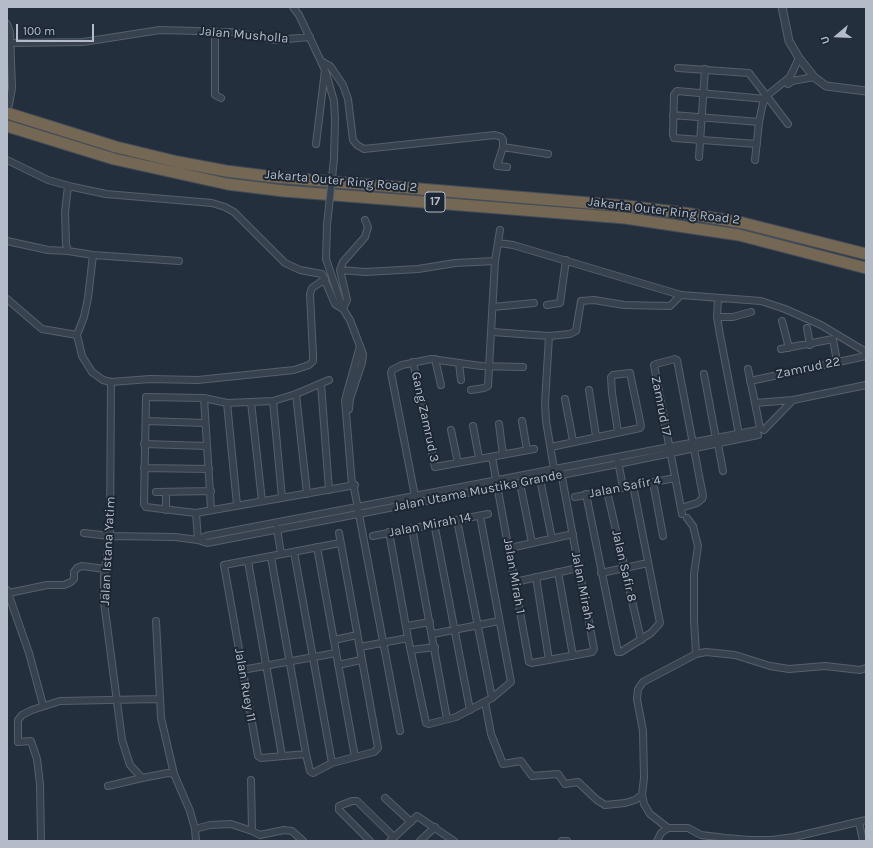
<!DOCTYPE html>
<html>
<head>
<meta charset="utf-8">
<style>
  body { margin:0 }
  #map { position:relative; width:873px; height:848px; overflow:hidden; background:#242f3e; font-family:Karla,sans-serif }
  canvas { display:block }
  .frame { position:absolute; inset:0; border:8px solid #b4bcc9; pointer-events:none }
  .north { position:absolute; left:817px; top:16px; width:40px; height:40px; -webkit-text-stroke:3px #1d2633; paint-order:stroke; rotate:251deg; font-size:11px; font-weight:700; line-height:16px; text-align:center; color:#b4bcc9 }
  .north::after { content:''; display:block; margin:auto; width:14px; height:18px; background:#b4bcc9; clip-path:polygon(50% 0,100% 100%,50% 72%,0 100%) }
  .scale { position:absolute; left:16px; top:24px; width:78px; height:18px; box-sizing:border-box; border:2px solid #b4bcc9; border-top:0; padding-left:5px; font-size:12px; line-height:14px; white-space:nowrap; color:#b4bcc9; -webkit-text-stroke:3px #1d2633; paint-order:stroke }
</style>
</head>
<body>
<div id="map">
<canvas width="873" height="848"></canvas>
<div class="frame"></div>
<div class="north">U</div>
<div class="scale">100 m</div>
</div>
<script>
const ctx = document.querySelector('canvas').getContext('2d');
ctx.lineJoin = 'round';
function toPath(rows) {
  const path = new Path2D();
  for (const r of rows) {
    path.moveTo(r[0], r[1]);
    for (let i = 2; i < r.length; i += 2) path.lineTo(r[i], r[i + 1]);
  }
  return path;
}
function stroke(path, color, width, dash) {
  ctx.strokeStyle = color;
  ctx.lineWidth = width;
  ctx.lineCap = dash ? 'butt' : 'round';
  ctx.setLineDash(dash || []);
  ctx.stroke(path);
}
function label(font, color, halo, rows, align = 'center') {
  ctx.font = font + ' Karla,sans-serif';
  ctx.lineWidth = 4;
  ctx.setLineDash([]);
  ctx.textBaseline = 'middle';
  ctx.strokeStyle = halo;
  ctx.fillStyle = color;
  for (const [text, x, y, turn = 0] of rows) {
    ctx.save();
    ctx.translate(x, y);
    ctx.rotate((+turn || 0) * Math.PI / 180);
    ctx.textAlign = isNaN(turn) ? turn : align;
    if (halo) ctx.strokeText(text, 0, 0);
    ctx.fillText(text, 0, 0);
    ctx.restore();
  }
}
const minor = toPath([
  [293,7,299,15,325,70,316,144],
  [7,24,10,32,12,88,9,105],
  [215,31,215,95,221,98],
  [10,43,83,42,160,30,232,32,276,40,310,37],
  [321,61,330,66,343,85,348,99,353,140,357,145,364,149,495,135,501,137,503,140,503,147],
  [678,68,749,73,788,124],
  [326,73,334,101,335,120,334,159],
  [788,84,792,81,814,77],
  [673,115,759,122],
  [757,144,674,138,673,135,674,95,677,91,766,99],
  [699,157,705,69],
  [7,160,48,180,73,187,106,194,212,203,225,207,234,212,285,263,300,270,322,274,335,304,343,309],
  [755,160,759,122,763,103,769,94,790,77,799,58],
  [507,167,497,166,503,147,548,154],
  [68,186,65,212,66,244,68,251,93,255,179,261],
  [327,225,326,259,343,309],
  [7,241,48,250,68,251],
  [499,243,513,245,681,295,761,301,785,309,821,325,866,352],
  [340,270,365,272,418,269,455,263,495,261],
  [7,299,42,329,77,335,82,356,92,372,103,380,111,382,110,536,104,576,104,602,122,740,130,765,142,778,168,773,174,774,190,811,195,829,196,841],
  [718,299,717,317,720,335,739,434],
  [547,305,560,303,566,260],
  [493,307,534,303],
  [717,317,733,317,751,312],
  [782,321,789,348],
  [807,328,810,345],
  [492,332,549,336,570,334,576,331,581,301,594,300,624,305,670,306,681,295],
  [77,335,84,317,88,298,93,255],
  [549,336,545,403,546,421,554,469],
  [360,346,345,400,352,485,354,488,400,731],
  [781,349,833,339,837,362],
  [435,359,441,385],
  [413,362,435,467,534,449],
  [459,363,461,380],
  [748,369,755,403],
  [704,374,716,439],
  [329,380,296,394,273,401,227,403,204,398,146,397,144,504,146,507,196,513,355,485],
  [750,381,866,356],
  [111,382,150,379,198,380,294,370,309,365,313,361,313,355,310,294,312,288,325,279],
  [321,384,329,490],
  [471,390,484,388,488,386,495,261,500,230],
  [589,390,596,436],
  [296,394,307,494],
  [204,398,211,509],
  [565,399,573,441],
  [273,401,282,498],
  [251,402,262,501],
  [227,403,237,505],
  [349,409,350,399,362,363,363,354,350,320,343,309,347,300,340,270,343,262,365,237,368,227,365,220],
  [146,421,205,423],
  [522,421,527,450],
  [499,424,503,455],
  [473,426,479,458],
  [760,428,755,403,793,400],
  [451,430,458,463],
  [764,430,793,400,866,385],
  [144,444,207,446],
  [718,444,723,471],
  [551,447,640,428,641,426,630,373,613,375,611,377,612,393,618,432],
  [492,457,529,662,532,663,592,652,594,649,561,472],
  [618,461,623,487],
  [144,468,209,469],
  [540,479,552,539],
  [653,482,663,536],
  [520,483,532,543],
  [607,491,641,640],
  [156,492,211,491],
  [586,494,618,652,621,652,651,633,660,623,633,485],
  [415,496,391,373,392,370,402,365,431,359,481,366,523,367],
  [575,497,675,478],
  [681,508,697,503,702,499,703,496,694,449],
  [166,510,166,493],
  [196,513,198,540],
  [682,514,654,365,656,364,675,359,677,360,693,444],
  [687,518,693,526,698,546,694,574,694,620,696,654],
  [457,520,492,698],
  [434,523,470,710],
  [277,528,281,554],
  [412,528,447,719],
  [389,532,408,638,426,723,429,724,456,717,492,698,511,682,480,516],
  [84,533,110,536,175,537,198,540,207,543,618,464,758,435],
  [373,536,488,514],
  [198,540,206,536,758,430],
  [317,547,355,757],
  [510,548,573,534],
  [294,552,332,763],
  [271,557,306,754,310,771,313,773,332,763,374,752,378,748,339,533],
  [248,561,282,756],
  [558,572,573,656],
  [601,573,648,563],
  [536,577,549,660],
  [515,582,578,568],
  [7,590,29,653,43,705],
  [9,593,47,585,64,585,71,582,74,579,74,572,77,568,82,566,105,569],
  [156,621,161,718,174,774],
  [407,626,430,622],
  [433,634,499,621],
  [334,640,357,635],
  [360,647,408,638],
  [411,650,435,647],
  [338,665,361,660],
  [242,670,336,653],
  [485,702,491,734,503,764,521,761,532,776,558,774,565,784,578,782,597,800,605,805,625,803,635,800,642,795],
  [306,754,261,758,258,756,224,565,340,543],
  [108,786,142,778],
  [385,798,411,822],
  [859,822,863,841],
  [668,828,688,828,701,835,726,838,749,840,772,840,794,837,866,820],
  [195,829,210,825,231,824,252,831,251,780],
  [252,831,260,835,284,830,292,831,303,841],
  [41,841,40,784,37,759,31,741,18,742,18,720,22,715,32,710,60,701,158,699],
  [370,841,339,810,339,806,352,801,357,801,394,837],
  [390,841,417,816,454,841],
  [420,841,435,827],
  [562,841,567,841],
  [657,841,661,833,668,828,650,814,644,804,642,795,644,778,643,731,637,699,638,689,643,682,696,654,706,652,735,655,770,666,789,669,825,666,860,670,866,668]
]);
const tertiary = toPath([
  [782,7,789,41,799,58,814,77,826,86,866,91]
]);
const motorway = toPath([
  [7,113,116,147,178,162,226,171,274,177,626,206,684,213,743,223,866,254],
  [7,126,114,159,227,184,284,191,625,218,739,235,866,268]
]);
stroke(minor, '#565f6c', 8);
stroke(tertiary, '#565f6c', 9);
stroke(motorway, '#434c59', 13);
stroke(minor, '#38414e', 6);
stroke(tertiary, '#38414e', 7);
stroke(motorway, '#746855', 11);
const minorBridge = toPath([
  [327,225,334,159]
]);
stroke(minorBridge, '#565f6c', 8, []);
stroke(minorBridge, '#38414e', 6);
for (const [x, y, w] of [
  [435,202,20]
]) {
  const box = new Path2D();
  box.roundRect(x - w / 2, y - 10, w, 20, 3);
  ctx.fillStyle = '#1d2633';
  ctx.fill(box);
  stroke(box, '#b4bcc9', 1);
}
label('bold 12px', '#b4bcc9', null, [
  ["17",435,202]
]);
label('13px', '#b4bcc9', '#1d2633', [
  ["Jalan Musholla",244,35,5],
  ["Jakarta Outer Ring Road 2",341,181,5],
  ["Jakarta Outer Ring Road 2",664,211,7],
  ["Zamrud 22",808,368,-12],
  ["Zamrud 17",661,406,79],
  ["Gang Zamrud 3",425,417,78],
  ["Jalan Safir 4",625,487,-11],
  ["Jalan Utama Mustika Grande",478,491,-11],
  ["Jalan Mirah 14",430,525,-11],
  ["Jalan Istana Yatim",108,551,-87],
  ["Jalan Safir 8",624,566,77],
  ["Jalan Mirah 1",514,576,80],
  ["Jalan Mirah 4",583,591,79],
  ["Jalan Ruey 11",245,685,80]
]);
</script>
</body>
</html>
